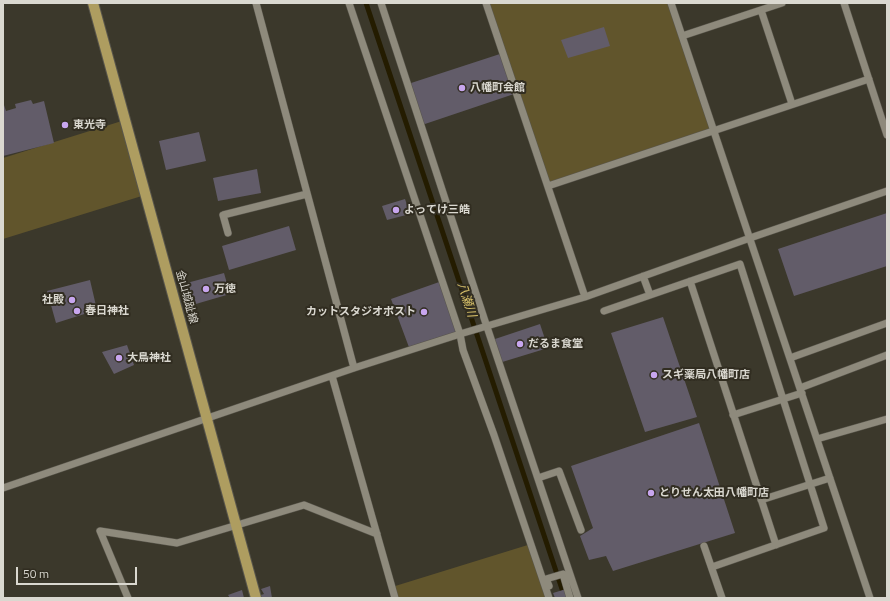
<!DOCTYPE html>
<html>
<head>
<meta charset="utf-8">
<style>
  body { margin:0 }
  #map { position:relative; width:890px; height:601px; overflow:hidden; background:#3b382b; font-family:"Titillium Web",sans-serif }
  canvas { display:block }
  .frame { position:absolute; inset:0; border:4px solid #dad8d0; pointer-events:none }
  .scale { position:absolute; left:16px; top:567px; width:121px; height:18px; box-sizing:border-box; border:2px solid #dad8d0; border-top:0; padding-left:5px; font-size:12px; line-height:14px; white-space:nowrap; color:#dad8d0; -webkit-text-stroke:3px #312d21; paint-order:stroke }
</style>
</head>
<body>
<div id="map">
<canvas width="890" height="601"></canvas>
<div class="frame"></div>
<div class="scale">50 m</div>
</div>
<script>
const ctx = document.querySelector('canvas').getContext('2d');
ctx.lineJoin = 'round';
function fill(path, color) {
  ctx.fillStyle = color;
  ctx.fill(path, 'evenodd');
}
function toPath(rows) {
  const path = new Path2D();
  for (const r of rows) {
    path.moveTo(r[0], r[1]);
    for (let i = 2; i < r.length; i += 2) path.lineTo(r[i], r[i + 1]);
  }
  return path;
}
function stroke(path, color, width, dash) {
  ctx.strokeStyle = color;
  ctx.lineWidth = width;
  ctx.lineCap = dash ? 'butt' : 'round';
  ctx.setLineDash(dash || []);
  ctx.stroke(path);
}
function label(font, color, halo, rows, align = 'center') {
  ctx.font = font + ' "Titillium Web","Noto Sans JP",sans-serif';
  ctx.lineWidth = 4;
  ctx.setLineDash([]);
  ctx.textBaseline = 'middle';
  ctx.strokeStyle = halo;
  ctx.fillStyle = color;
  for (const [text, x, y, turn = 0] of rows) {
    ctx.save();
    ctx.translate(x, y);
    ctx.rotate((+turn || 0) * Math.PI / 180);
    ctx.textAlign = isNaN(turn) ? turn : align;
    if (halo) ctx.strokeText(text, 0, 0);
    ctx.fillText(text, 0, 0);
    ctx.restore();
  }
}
fill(toPath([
  [486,3,671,3,714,131,548,186],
  [125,120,145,195,3,239,3,158],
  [531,544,549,598,395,598,392,587]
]), '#61552c');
stroke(toPath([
  [366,3,565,598]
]), '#241c00', 5);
fill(toPath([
  [604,27,610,46,568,58,561,40],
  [503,53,517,93,422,125,408,84],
  [31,100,33,104,44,101,54,143,3,156,3,102,6,111,16,108,15,104],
  [199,132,206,161,166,170,159,141],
  [257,169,261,193,218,201,213,178],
  [405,199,410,214,387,220,382,206],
  [887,213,887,266,794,296,778,249],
  [289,226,296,250,229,270,222,246],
  [224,273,230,294,189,306,183,284],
  [90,280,97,310,56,323,47,291],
  [442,281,460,334,410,350,391,299],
  [663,317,697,417,645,432,611,333],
  [540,324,548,348,499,363,492,340],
  [127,345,134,365,114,374,102,352],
  [699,423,735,533,613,571,606,556,589,560,580,536,593,528,571,466],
  [270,586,272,598,251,598,264,594,261,589],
  [566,589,570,598,555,598,553,593],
  [242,590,244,598,230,598,228,595]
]), '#625c69');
const minor = toPath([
  [256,3,354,368],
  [349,3,460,334,463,350,494,435,549,598],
  [381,3,484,318,578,598],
  [486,3,585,297],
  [671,3,870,598],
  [844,3,887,135],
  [761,10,792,104],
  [682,36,782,3],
  [548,186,869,79],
  [228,233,223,215,307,194],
  [643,276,650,295],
  [690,281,776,545],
  [604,311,740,264,824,528,712,567],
  [790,358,887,323],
  [332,376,395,598],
  [800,388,887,355],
  [733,415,802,393],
  [817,439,887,419],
  [538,478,559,471,581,530],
  [3,488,354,368,460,334,585,297,750,238,887,191],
  [761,500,830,478],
  [704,546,722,598],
  [549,586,546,579,563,574,570,598],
  [128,598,100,531,177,543,304,505,377,534]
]);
const major = toPath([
  [93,3,256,598]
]);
stroke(minor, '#59564c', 8);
stroke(major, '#59564c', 12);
stroke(minor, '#8e8a7c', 7);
stroke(major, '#ae9d60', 10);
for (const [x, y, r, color] of [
  [462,88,4,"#c8a6ef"],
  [65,125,4,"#c8a6ef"],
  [396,210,4,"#c8a6ef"],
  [206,289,4,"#c8a6ef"],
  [72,300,4,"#c8a6ef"],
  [77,311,4,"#c8a6ef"],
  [424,312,4,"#c8a6ef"],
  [520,344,4,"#c8a6ef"],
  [119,358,4,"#c8a6ef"],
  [654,375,4,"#c8a6ef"],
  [651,493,4,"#c8a6ef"]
]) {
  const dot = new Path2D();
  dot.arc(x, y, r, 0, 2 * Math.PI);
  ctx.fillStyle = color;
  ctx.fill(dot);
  stroke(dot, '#312d21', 1.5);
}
label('bold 11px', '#dad8d0', '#312d21', [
  ["八幡町会館",470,88],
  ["東光寺",73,125],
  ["よってけ三皓",404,210],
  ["万徳",214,289],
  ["社殿",64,300,"right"],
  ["春日神社",85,311],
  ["カットスタジオポスト",416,312,"right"],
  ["だるま食堂",528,344],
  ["大鳥神社",127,358],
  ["スギ薬局八幡町店",662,375],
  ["とりせん太田八幡町店",659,493]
], 'left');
label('11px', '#dad8d0', '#312d21', [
  ["金山城趾線",186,297,75]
]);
label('italic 12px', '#d7c069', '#312d21', [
  ["八瀬川",466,300,72]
]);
</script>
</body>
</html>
